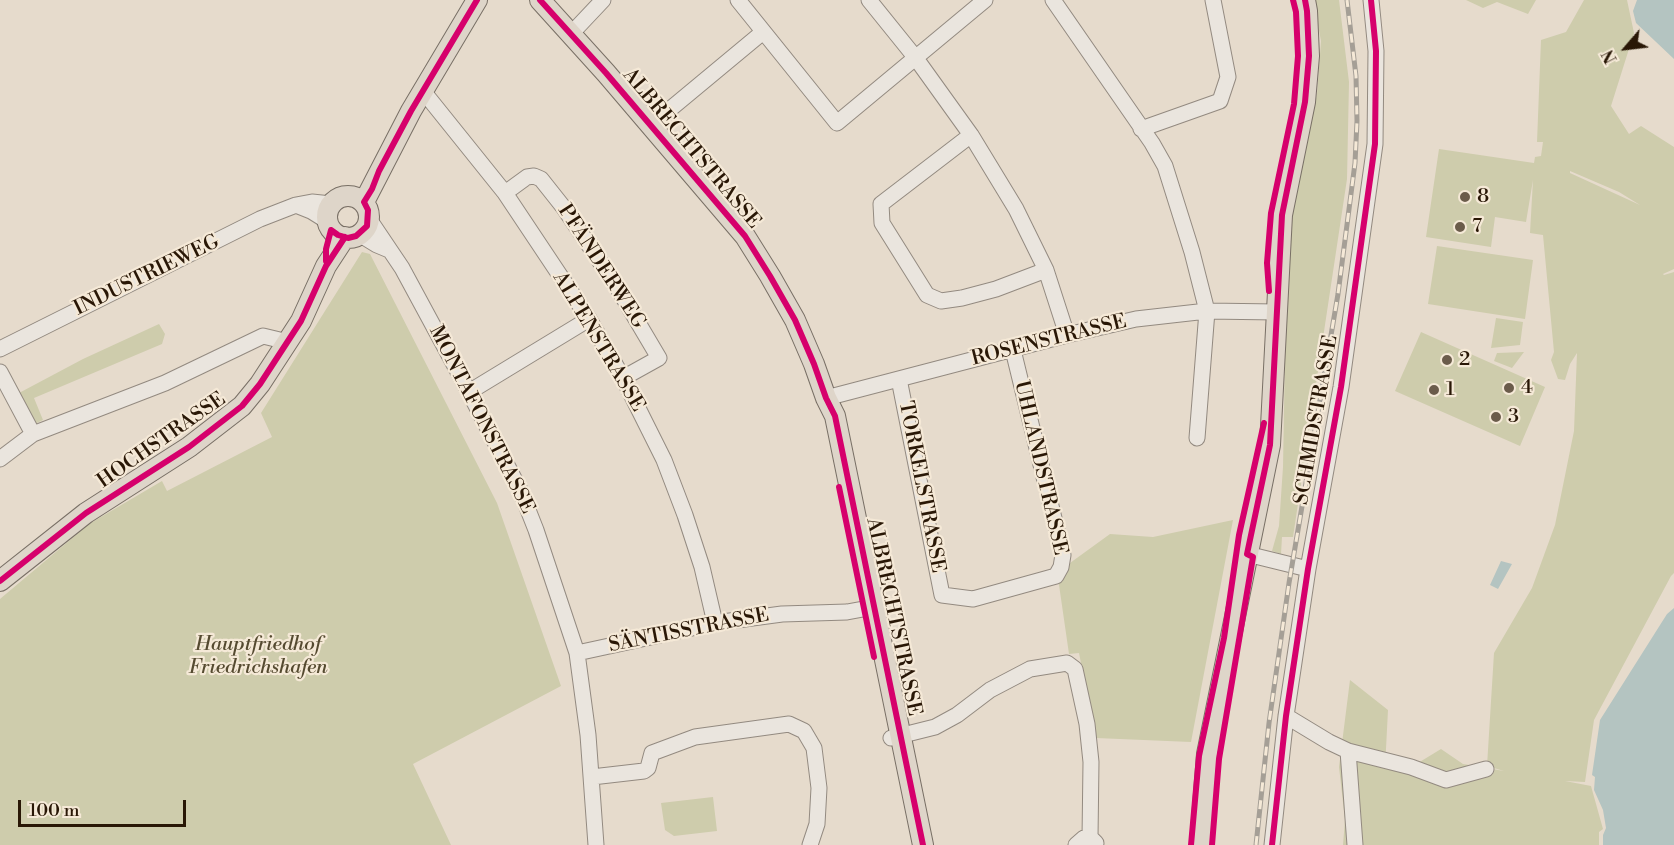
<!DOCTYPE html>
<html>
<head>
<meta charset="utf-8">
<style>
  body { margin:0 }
  #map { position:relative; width:1674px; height:845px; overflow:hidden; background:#e6dbcc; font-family:"Libre Bodoni",serif }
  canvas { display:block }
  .north { position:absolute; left:1596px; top:18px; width:60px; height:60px; -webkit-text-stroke:4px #f5e9d7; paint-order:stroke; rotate:242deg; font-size:16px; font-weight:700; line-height:24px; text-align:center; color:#291706 }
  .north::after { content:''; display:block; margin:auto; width:21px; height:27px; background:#291706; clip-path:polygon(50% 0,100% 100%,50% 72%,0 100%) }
  .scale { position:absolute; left:18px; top:800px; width:168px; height:27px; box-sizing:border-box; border:3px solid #291706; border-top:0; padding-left:8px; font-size:18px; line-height:21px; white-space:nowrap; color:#291706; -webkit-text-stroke:4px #f5e9d7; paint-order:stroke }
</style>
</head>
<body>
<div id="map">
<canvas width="1674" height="845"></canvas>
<div class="north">N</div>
<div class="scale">100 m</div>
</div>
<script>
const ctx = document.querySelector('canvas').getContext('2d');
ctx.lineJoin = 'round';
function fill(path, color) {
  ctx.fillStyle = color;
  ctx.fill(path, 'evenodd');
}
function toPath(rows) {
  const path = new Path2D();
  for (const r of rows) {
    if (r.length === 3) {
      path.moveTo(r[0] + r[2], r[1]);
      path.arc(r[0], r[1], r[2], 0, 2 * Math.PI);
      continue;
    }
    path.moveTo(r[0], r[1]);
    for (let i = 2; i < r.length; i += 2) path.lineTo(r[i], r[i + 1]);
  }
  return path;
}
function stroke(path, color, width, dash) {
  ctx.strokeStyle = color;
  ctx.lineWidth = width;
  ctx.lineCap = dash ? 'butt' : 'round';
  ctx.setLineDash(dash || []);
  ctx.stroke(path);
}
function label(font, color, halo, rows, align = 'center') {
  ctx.font = font + ' "Libre Bodoni",serif';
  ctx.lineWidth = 4.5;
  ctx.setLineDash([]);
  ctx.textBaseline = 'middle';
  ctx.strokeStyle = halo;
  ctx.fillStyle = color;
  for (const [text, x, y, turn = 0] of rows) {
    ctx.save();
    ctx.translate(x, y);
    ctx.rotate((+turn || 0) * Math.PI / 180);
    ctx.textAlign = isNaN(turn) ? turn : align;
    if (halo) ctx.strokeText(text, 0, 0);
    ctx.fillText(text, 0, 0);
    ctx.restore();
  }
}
fill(toPath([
  [1313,0,1339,0,1349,82,1347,179,1293,537,1282,537,1281,554,1272,551,1279,526,1283,467,1287,239,1317,94,1321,41],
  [1466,0,1536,0,1528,14,1497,2,1483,8],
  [1584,0,1627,0,1634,33,1611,106,1629,134,1641,126,1674,147,1674,269,1663,274,1664,275,1674,272,1674,573,1671,576,1594,720,1585,782,1565,781,1591,786,1603,829,1599,832,1599,845,1343,845,1345,820,1339,767,1350,680,1388,710,1385,768,1418,763,1441,749,1463,764,1504,771,1487,766,1494,653,1532,588,1555,525,1574,431,1577,353,1570,364,1565,380,1558,379,1551,360,1554,352,1543,235,1530,233,1533,180,1526,222,1495,217,1491,247,1426,237,1439,149,1534,163,1535,157,1541,156,1543,142,1537,142,1541,40,1566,32],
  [1570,171,1619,192,1640,205,1570,173],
  [1437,246,1533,260,1525,319,1428,304],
  [362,252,370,254,497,503,561,686,413,764,451,845,0,845,0,599,89,524,162,481,167,491,272,437,261,413],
  [1496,318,1523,322,1520,345,1491,348],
  [159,324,165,334,162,344,34,398,43,420,35,424,19,393,83,359],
  [1421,332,1545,387,1520,446,1395,391],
  [1524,352,1512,368,1494,361,1497,353],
  [1233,520,1191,742,1096,738,1079,653,1069,654,1058,578,1063,574,1070,563,1110,534,1153,537],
  [713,797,717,831,674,836,665,830,661,803]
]), '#ceccac');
fill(toPath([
  [1637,0,1674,0,1674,59,1636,23,1633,11],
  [1501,561,1512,564,1498,589,1490,585],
  [1674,608,1674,845,1603,845,1603,835,1606,828,1603,810,1594,790,1595,777,1592,775,1600,720,1667,614]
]), '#b4c4c1');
const minor = toPath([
  [738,0,837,123,985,0],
  [869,0,915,57,971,135,1016,209,1046,270,1067,335],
  [1053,0,1152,143,1165,166,1192,252,1207,311,1197,438],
  [570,35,603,0],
  [423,91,505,193,589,319,623,378,664,460,685,515,702,567,715,623],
  [651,125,763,32],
  [1141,129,1220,101,1228,77,1213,0],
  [971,135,881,204,882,223,927,295,941,301,962,298,996,289,1046,270],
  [505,193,527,177,534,176,541,179,564,208,617,287,659,358,623,378],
  [296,205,311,211,327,221],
  [369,219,402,268,469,392,521,492,536,530,577,653,588,735,596,845],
  [359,234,377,245,389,250],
  [0,349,260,219,296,205,312,202,331,204],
  [0,372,33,434],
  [899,379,942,595,973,599,1056,576,1061,567,1063,555,1013,350],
  [469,392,589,319],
  [826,398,1067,335,1136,319,1207,311,1277,312],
  [0,459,33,434,165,383,263,336,288,342],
  [1247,554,1308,569],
  [577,653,715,623,782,614,847,612,874,607],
  [1286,716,1329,742,1348,751,1411,767,1446,780,1486,769],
  [891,738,935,727,957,715,990,690,1030,669,1067,663,1075,669,1087,724,1091,762,1090,838],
  [1348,751,1355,845],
  [592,777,644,771,648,768,652,753,695,737,789,724,804,731,814,748,819,788,817,824,810,845],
  [1076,845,1084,838,1092,839,1096,843],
  [1272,845,1286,716,1308,569,1341,387,1375,144,1376,51,1371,0]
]);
const major = toPath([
  [540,0,606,73,745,236,770,276,795,320,814,364,826,398,835,416,923,845],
  [348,217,21],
  [364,202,411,111,477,0],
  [0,581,86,513,189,447,242,406,260,384,301,321,326,266,345,237],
  [1200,845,1207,754,1270,445,1282,215,1305,102,1309,56,1307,11,1305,0]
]);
stroke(minor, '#938a80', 17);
stroke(major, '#786f65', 22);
stroke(minor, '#eae5de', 15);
stroke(major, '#ded5c9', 20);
const rail = toPath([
  [1256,845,1269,723,1289,583,1338,294,1355,163,1357,121,1356,76,1347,0]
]);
stroke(rail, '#a59f96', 5);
stroke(rail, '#f5e9d7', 3, [9]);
stroke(toPath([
  [540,0,606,73,745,236,770,276,795,320,814,364,826,398,835,416,923,845],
  [326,261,326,249,331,230,338,235,348,238,356,236,367,226,368,210,364,202,372,189,379,171,411,111,477,0],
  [1269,291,1267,263,1271,213,1294,104,1298,56,1296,12,1293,0],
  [839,487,874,657],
  [0,581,86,513,189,447,242,406,260,384,301,321,326,266,345,237],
  [1191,845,1199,756,1224,638,1239,535,1264,423],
  [1212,845,1219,759,1253,557,1247,554,1270,445,1282,215,1305,102,1309,56,1307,11,1305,0],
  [1272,845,1286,716,1308,569,1341,387,1375,144,1376,51,1371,0]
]), '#d6006c', 6);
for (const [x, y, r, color] of [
  [1465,197,6,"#6b5c4b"],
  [1460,227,6,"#6b5c4b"],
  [1447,360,6,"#6b5c4b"],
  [1509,388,6,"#6b5c4b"],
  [1434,390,6,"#6b5c4b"],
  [1496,417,6,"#6b5c4b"]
]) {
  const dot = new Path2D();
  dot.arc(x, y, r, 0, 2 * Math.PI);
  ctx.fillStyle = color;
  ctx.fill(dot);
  stroke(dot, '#f5e9d7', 2);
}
label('20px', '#291706', '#f5e9d7', [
  ["ALBRECHTSTRASSE",691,149,50],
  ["PFÄNDERWEG",601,267,57],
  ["INDUSTRIEWEG",147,276,-26],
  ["ROSENSTRASSE",1049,341,-14],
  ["ALPENSTRASSE",598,342,59],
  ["MONTAFONSTRASSE",481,420,63],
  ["SCHMIDSTRASSE",1317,420,-80],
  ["HOCHSTRASSE",162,441,-35],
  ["UHLANDSTRASSE",1040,468,77],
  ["TORKELSTRASSE",921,487,79],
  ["ALBRECHTSTRASSE",893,617,78],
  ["SÄNTISSTRASSE",689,631,-11]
]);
label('20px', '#291706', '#f5e9d7', [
  ["8",1477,197],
  ["7",1472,227],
  ["2",1459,360],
  ["4",1521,388],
  ["1",1446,390],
  ["3",1508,417]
], 'left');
label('italic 20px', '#554a30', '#f5e9d7', [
  ["Hauptfriedhof",258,645],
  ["Friedrichshafen",258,668]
]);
</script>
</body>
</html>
